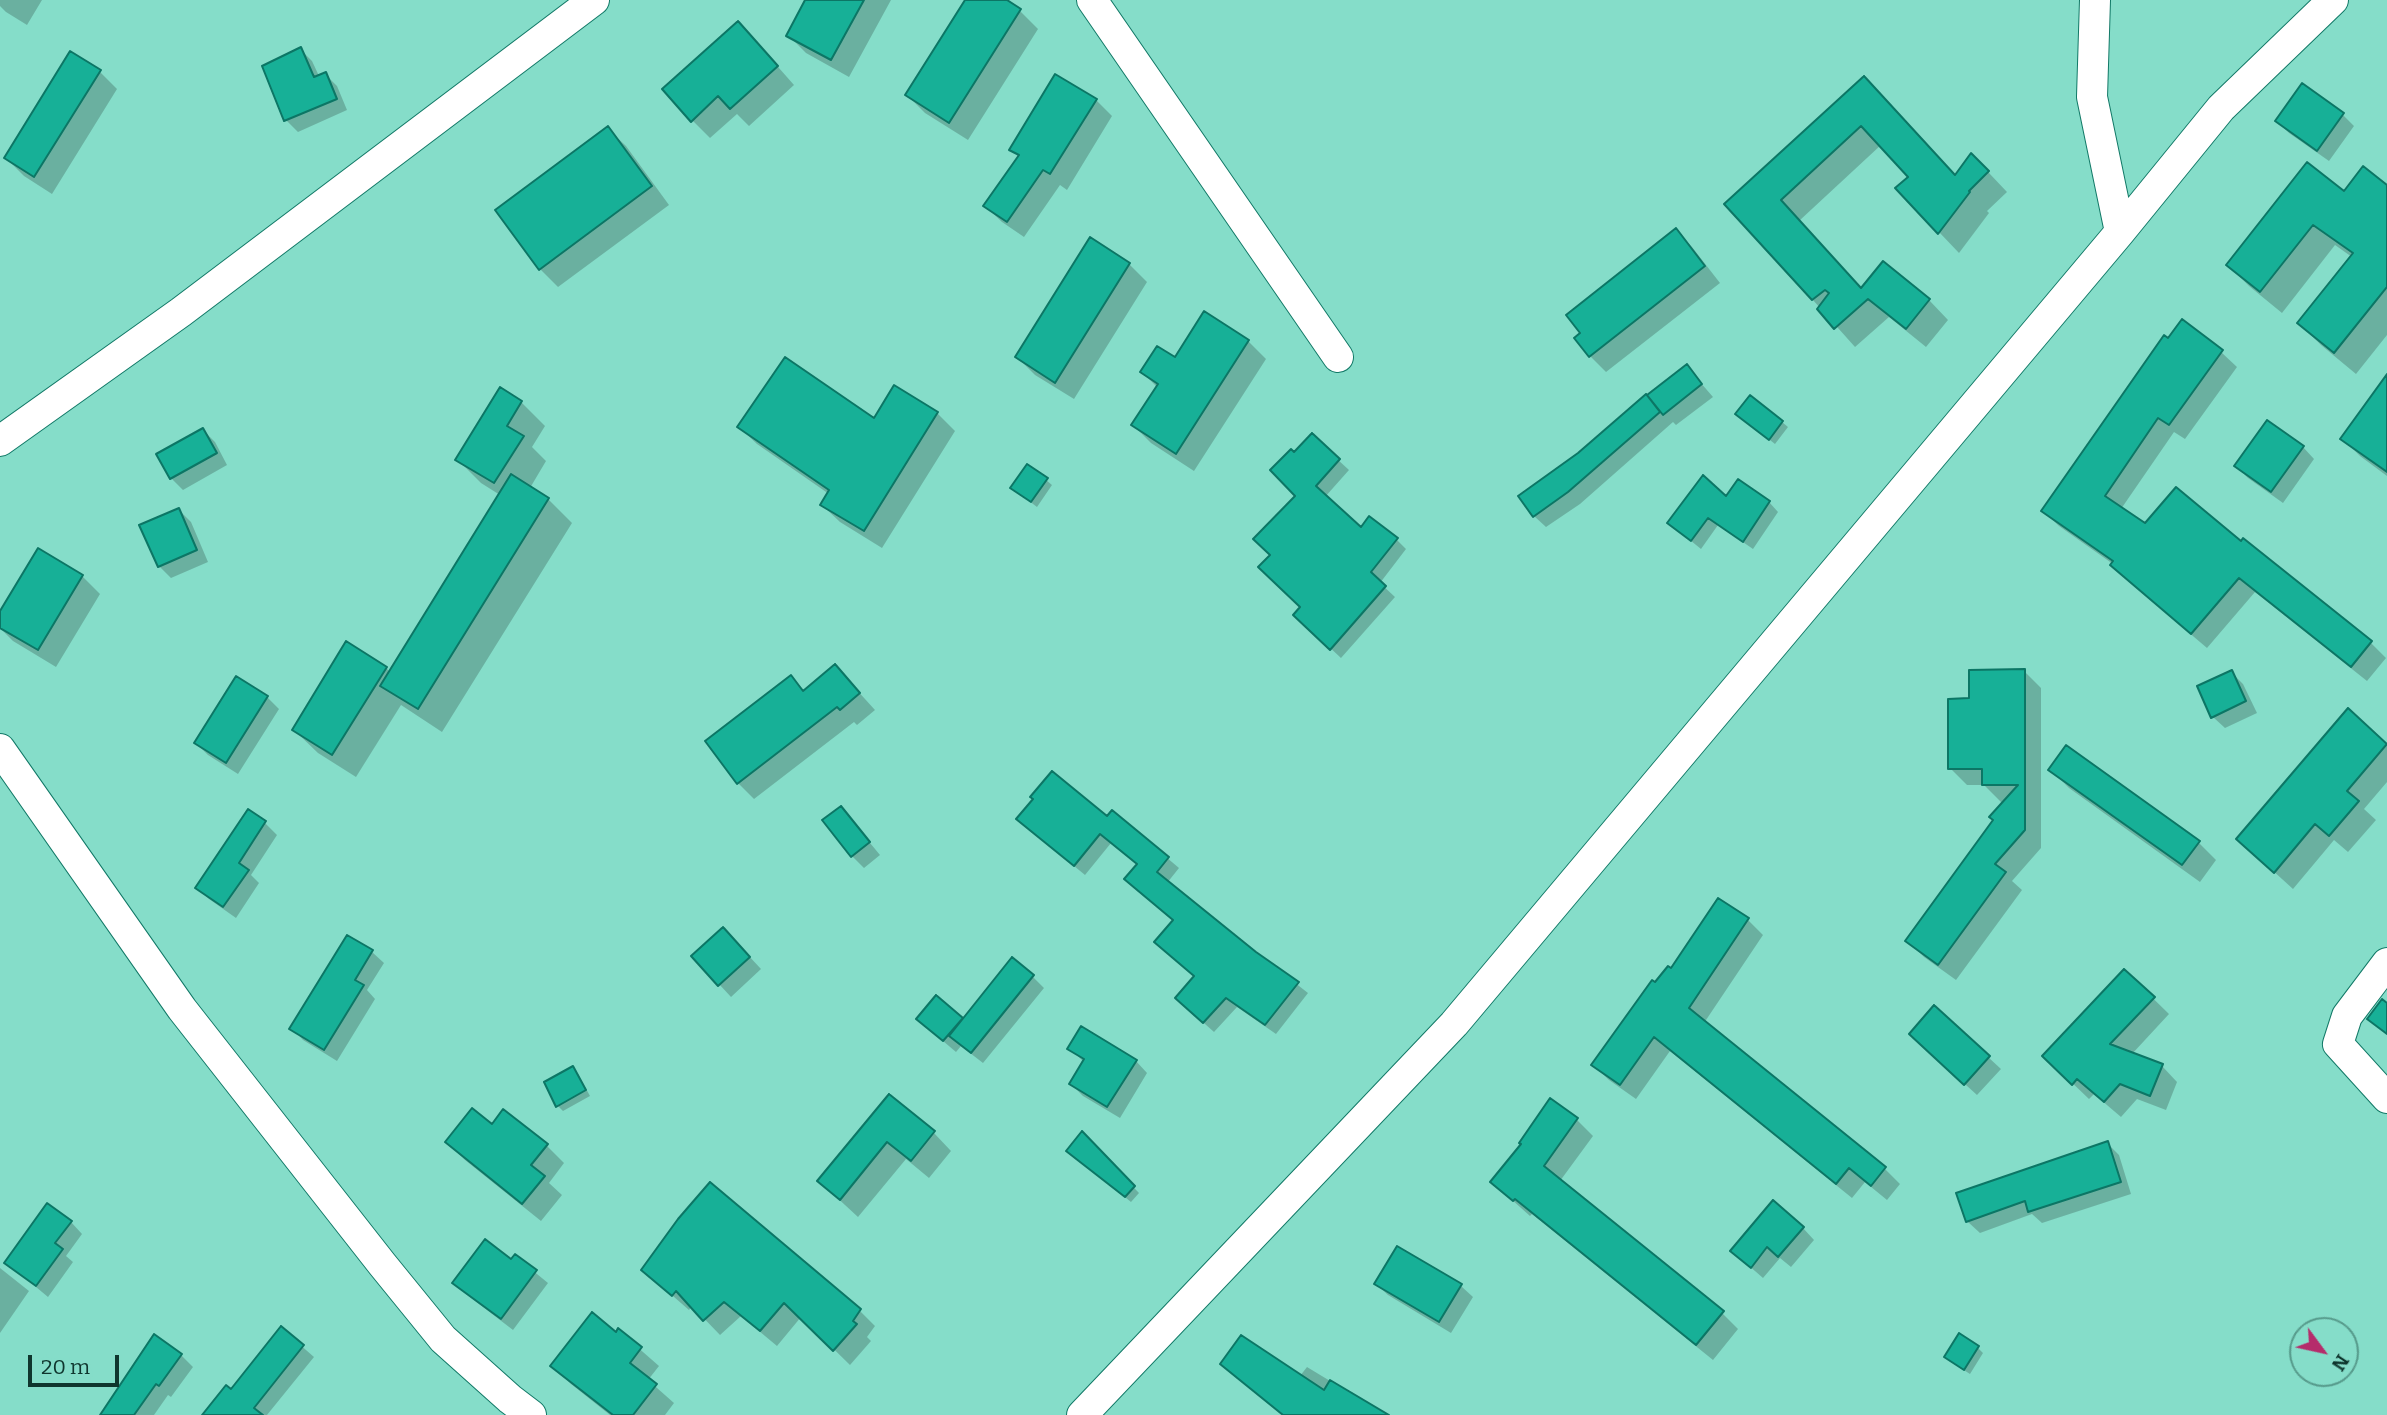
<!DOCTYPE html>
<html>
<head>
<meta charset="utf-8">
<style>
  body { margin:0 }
  #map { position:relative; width:2387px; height:1415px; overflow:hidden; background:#85ddc9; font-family:Bitter,serif }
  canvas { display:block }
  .north { position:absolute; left:2289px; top:1317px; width:70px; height:70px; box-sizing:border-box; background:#85ddc9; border:2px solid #569a8b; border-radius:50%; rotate:123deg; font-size:19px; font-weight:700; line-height:28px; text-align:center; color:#0f362e }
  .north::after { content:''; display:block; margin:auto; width:24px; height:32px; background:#b52c6b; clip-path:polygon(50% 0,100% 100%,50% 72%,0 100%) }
  .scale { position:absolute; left:28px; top:1355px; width:91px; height:32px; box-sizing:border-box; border:4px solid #0f362e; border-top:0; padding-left:9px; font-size:21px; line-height:24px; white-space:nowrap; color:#0f362e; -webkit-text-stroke:5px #85ddc9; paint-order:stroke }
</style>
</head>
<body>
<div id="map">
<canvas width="2387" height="1415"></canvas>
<div class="north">N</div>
<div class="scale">20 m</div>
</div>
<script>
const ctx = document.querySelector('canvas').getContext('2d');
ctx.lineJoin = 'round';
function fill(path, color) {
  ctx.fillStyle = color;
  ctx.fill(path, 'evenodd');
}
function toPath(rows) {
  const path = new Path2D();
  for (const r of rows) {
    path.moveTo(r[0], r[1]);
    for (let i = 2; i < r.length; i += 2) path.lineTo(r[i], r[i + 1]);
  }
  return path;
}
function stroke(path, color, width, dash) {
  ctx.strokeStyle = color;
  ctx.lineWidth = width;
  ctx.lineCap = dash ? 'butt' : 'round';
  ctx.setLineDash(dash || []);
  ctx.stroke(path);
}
fill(toPath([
  [0,0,42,0,27,25,6,12,0,6],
  [807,0,891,0,849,77,806,53,788,35],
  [967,0,1003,0,1020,11,1038,29,968,140,925,113,907,95],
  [756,42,794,85,749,126,737,114,710,138,692,120],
  [301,50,312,61,319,76,325,74,337,86,347,110,298,132,286,120],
  [99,71,117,89,52,194,24,176,6,158],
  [1864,78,1955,177,1972,155,2007,192,1987,211,1989,213,1959,253,1898,189,1911,177,1881,145,1799,221,1862,290,1929,300,1948,320,1926,347,1889,317,1855,347,1727,204],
  [1096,100,1112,116,1067,190,1060,185,1024,237,1002,222,985,206,1019,157,1011,149],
  [2342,114,2354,126,2329,161,2289,133,2277,121],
  [608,129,626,146,669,205,558,287,540,269,497,210],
  [2387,187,2387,335,2356,374,2321,345,2299,323,2352,257,2335,245,2282,313,2249,286,2228,265,2344,193],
  [1676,231,1692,247,1720,283,1606,372,1590,356],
  [1129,264,1147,282,1074,399,1035,375,1017,357],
  [1205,314,1248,341,1266,359,1194,471,1151,443,1133,425,1158,388,1142,372,1176,360],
  [2221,352,2237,367,2185,439,2174,432,2121,509,2145,525,2241,544,2244,541,2371,643,2386,658,2367,681,2255,592,2207,648,2127,580,2113,564,2059,526,2043,511],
  [1687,367,1713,397,1676,425,1673,422,1580,504,1546,527,1534,516,1646,396,1656,407],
  [2387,377,2387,476,2360,456,2343,439],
  [521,402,545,426,532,447,546,461,530,488,548,499,572,523,442,732,401,705,356,777,318,753,294,730,386,668,390,672,500,495,481,483,457,459],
  [937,413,955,431,882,548,840,522,822,505,829,494,757,444,739,427,874,421],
  [1743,419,1782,422,1788,427,1775,444],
  [203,430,215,442,227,465,183,490,171,478,158,455],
  [1312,436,1349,470,1325,497,1361,529,1396,539,1406,549,1380,583,1395,597,1341,658,1295,615,1302,607,1272,555,1298,496,1294,455],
  [2303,447,2314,459,2283,503,2248,478,2236,466],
  [1046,480,1052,485,1037,507,1012,488],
  [1738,481,1769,502,1778,512,1753,549,1718,525,1701,549,1669,523,1726,498],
  [179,510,191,522,208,562,171,578,159,566],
  [82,576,100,594,56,667,13,641,0,628,0,614],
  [835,666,875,710,857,725,854,722,754,799,738,783,791,677,805,691],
  [2024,671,2041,688,2041,848,2012,881,2022,890,1956,980,1924,957,1907,940,1995,820,2005,802,2001,802,1984,785,1967,785,1950,768,1971,700],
  [2231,672,2243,684,2257,713,2225,728,2213,717],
  [267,697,279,709,238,774,208,755,196,743],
  [2348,710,2387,744,2387,782,2364,809,2376,820,2348,852,2334,840,2293,889,2238,839],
  [2051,770,2198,842,2216,860,2200,882,2069,788],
  [841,808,880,855,864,868,852,856],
  [249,812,265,823,277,835,251,875,259,883,236,918,209,899,197,888],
  [1113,812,1179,868,1167,883,1308,993,1276,1034,1237,1007,1214,1032,1187,1008,1196,977,1175,921,1138,865,1111,843,1085,875,1029,829,1107,819],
  [1719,900,1748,920,1763,935,1704,1023,1885,1169,1900,1184,1887,1200,1865,1182,1852,1198,1670,1051,1636,1099,1609,1080,1593,1065,1655,984,1671,971],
  [735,941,761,969,731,997,693,956],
  [372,952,384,963,367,990,375,999,337,1061,303,1040,292,1028],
  [2125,971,2169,1014,2132,1054,2162,1066,2177,1082,2166,1110,2137,1099,2121,1117,2094,1094,2089,1099,2044,1056],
  [1032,976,1044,988,983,1063,961,1046,956,1052,930,1030,936,998,963,1021],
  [1935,1008,2001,1069,1977,1095,1923,1046],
  [1069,1048,1136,1061,1147,1073,1120,1118,1083,1096,1071,1084,1084,1062],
  [573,1068,578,1074,590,1096,563,1111,558,1106],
  [889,1096,934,1133,951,1151,929,1178,906,1159,858,1217,819,1181],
  [1550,1101,1577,1120,1593,1136,1560,1181,1722,1313,1738,1329,1713,1360,1532,1214,1530,1216,1492,1182,1523,1145],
  [492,1126,546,1145,564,1163,549,1183,562,1195,541,1221,465,1160,447,1142],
  [1082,1134,1139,1193,1131,1202,1074,1156],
  [2107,1143,2119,1155,2131,1194,2042,1223,2032,1214,1980,1233,1968,1222,1958,1194],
  [71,1222,82,1234,66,1256,73,1262,48,1297,6,1262],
  [1803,1228,1814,1240,1791,1267,1780,1258,1763,1278,1732,1251],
  [515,1256,548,1283,513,1330,466,1294,454,1283,512,1261],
  [0,1268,29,1291,0,1333],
  [643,1270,860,1311,875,1326,867,1337,871,1341,850,1365,801,1317,777,1346,741,1316,720,1335,692,1306,689,1310],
  [1376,1284,1461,1286,1473,1297,1451,1333,1388,1295],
  [282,1329,314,1357,267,1415,204,1415,231,1391],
  [619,1331,659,1366,648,1380,674,1403,665,1415,610,1415,571,1384,553,1366,617,1334],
  [154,1337,181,1355,193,1367,171,1397,168,1395,154,1415,102,1415],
  [1978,1348,1983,1353,1970,1374,1951,1362],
  [1307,1367,1378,1410,1382,1415,1283,1415,1300,1376]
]), '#0003');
const building = toPath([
  [805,0,864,0,831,60,786,36,805,0],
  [965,0,1007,0,1021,9,949,123,905,95,965,0],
  [738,21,778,66,730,109,718,96,691,122,662,89,738,21],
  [301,47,314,77,326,72,337,99,284,121,262,66,301,47],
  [70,51,101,70,34,177,4,158,70,51],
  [1055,74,1097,99,1050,174,1043,170,1007,222,983,206,1019,155,1009,150,1055,74],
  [1864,76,1955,175,1971,153,1989,171,1969,191,1970,192,1938,234,1895,188,1908,177,1861,126,1781,200,1861,288,1883,261,1930,299,1906,329,1868,299,1834,329,1817,309,1829,293,1825,290,1812,300,1724,204,1864,76],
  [2302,83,2344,113,2317,151,2275,121,2302,83],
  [608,126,652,186,539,270,495,210,608,126],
  [2307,162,2344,191,2363,166,2387,185,2387,287,2334,353,2297,323,2353,253,2313,225,2260,292,2226,265,2307,162],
  [1676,228,1705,266,1589,357,1574,338,1580,333,1566,315,1676,228],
  [1090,237,1130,263,1055,383,1015,357,1090,237],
  [1204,311,1249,340,1176,454,1131,425,1158,384,1140,372,1157,346,1175,357,1204,311],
  [2182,319,2223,350,2169,425,2158,418,2105,496,2145,523,2176,487,2241,541,2243,538,2372,641,2351,667,2239,578,2191,634,2110,565,2113,561,2041,511,2164,335,2168,338,2182,319],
  [785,357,874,418,894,385,938,412,864,531,820,505,829,490,737,427,785,357],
  [1687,364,1702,384,1663,415,1647,395,1687,364],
  [2387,374,2387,472,2340,439,2387,374],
  [500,387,522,401,507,426,524,436,494,483,455,460,500,387],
  [1646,394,1660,412,1568,492,1533,517,1518,496,1578,453,1646,394],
  [1750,395,1783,421,1769,440,1735,414,1750,395],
  [2267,420,2304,446,2271,492,2234,466,2267,420],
  [203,428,217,453,170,479,156,454,203,428],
  [1312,433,1340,459,1316,486,1361,527,1369,516,1398,538,1371,572,1386,586,1330,650,1293,615,1300,607,1258,567,1270,555,1253,539,1295,496,1270,470,1291,449,1294,452,1312,433],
  [1027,464,1048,478,1031,502,1010,488,1027,464],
  [511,474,549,498,418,709,380,686,511,474],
  [1703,475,1726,496,1738,479,1770,501,1743,542,1708,518,1691,541,1667,523,1703,475],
  [179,508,197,550,158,567,139,525,179,508],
  [38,548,83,575,38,650,0,628,0,611,38,548],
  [346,641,387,667,332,755,292,730,346,641],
  [835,664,860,693,840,710,837,707,737,784,705,741,791,675,803,691,835,664],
  [2025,669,2025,830,1995,864,2006,872,1938,965,1905,941,1993,820,1989,817,2018,785,1982,785,1982,769,1948,769,1948,699,1969,698,1969,670,2025,669],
  [2232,670,2246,701,2211,718,2197,686,2232,670],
  [236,676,268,696,226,763,194,743,236,676],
  [2348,708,2387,744,2347,791,2359,801,2329,836,2315,824,2274,873,2236,839,2348,708],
  [2066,745,2200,841,2182,865,2048,770,2066,745],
  [1052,771,1107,816,1112,810,1169,857,1157,872,1256,952,1299,982,1265,1025,1226,998,1203,1023,1175,998,1194,976,1154,942,1173,920,1124,879,1137,864,1100,834,1074,866,1016,819,1033,799,1030,797,1052,771],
  [841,806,870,842,851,857,822,820,841,806],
  [248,809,266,821,239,863,249,870,223,907,195,888,248,809],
  [1718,898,1749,918,1689,1008,1886,1167,1871,1186,1849,1168,1836,1184,1654,1037,1620,1085,1591,1065,1652,980,1655,982,1668,966,1671,968,1718,898],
  [723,927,750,957,718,986,691,956,723,927],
  [347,935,373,950,355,980,364,985,324,1050,289,1029,347,935],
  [1012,957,1034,975,971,1053,949,1036,1012,957],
  [2124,969,2155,997,2110,1044,2163,1064,2150,1096,2120,1084,2104,1102,2077,1079,2072,1085,2042,1056,2124,969],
  [936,995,963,1018,943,1041,916,1019,936,995],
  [2382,999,2387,1003,2387,1034,2367,1019,2382,999],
  [1934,1005,1990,1056,1964,1085,1909,1034,1934,1005],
  [1081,1026,1137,1060,1107,1107,1069,1084,1084,1059,1067,1049,1081,1026],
  [573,1066,586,1090,556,1107,544,1082,573,1066],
  [889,1094,935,1131,911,1161,887,1142,840,1200,817,1181,889,1094],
  [1550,1098,1578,1118,1544,1166,1724,1311,1696,1345,1515,1199,1513,1201,1490,1182,1521,1144,1519,1143,1550,1098],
  [472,1108,492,1124,503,1109,548,1144,531,1165,545,1176,522,1204,445,1142,472,1108],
  [1082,1131,1135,1186,1125,1197,1066,1151,1082,1131],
  [2108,1141,2121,1182,2028,1212,2025,1201,1966,1222,1956,1193,2108,1141],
  [710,1182,861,1309,853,1321,857,1324,833,1351,784,1303,760,1331,724,1302,703,1321,676,1291,672,1296,641,1270,678,1219,710,1182],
  [1773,1200,1804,1227,1778,1257,1767,1247,1751,1268,1730,1251,1773,1200],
  [47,1203,72,1221,55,1243,63,1249,36,1286,4,1263,47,1203],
  [485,1239,511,1259,515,1254,537,1270,501,1319,452,1283,485,1239],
  [1397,1246,1462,1284,1439,1322,1374,1284,1397,1246],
  [592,1312,616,1332,618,1328,642,1347,630,1363,657,1384,633,1415,613,1415,550,1366,592,1312],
  [281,1326,304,1345,254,1408,263,1415,202,1415,226,1385,231,1389,281,1326],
  [1959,1333,1979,1346,1964,1370,1944,1357,1959,1333],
  [154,1334,182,1354,159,1386,156,1384,134,1415,100,1415,154,1334],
  [1241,1335,1324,1390,1330,1380,1389,1415,1283,1415,1220,1364,1241,1335]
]);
fill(building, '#17b097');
stroke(building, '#0c7665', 2);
const street = toPath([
  [1092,0,1338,357],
  [2095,0,2092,97,2120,232],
  [0,441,181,312,594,0],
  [0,749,182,1009,382,1264,443,1339,510,1399,531,1415],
  [2387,963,2347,1016,2338,1044,2387,1098],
  [1082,1415,1454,1024,2120,232,2221,108,2333,0]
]);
stroke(street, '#127967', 32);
stroke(street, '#fff', 30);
</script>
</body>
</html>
